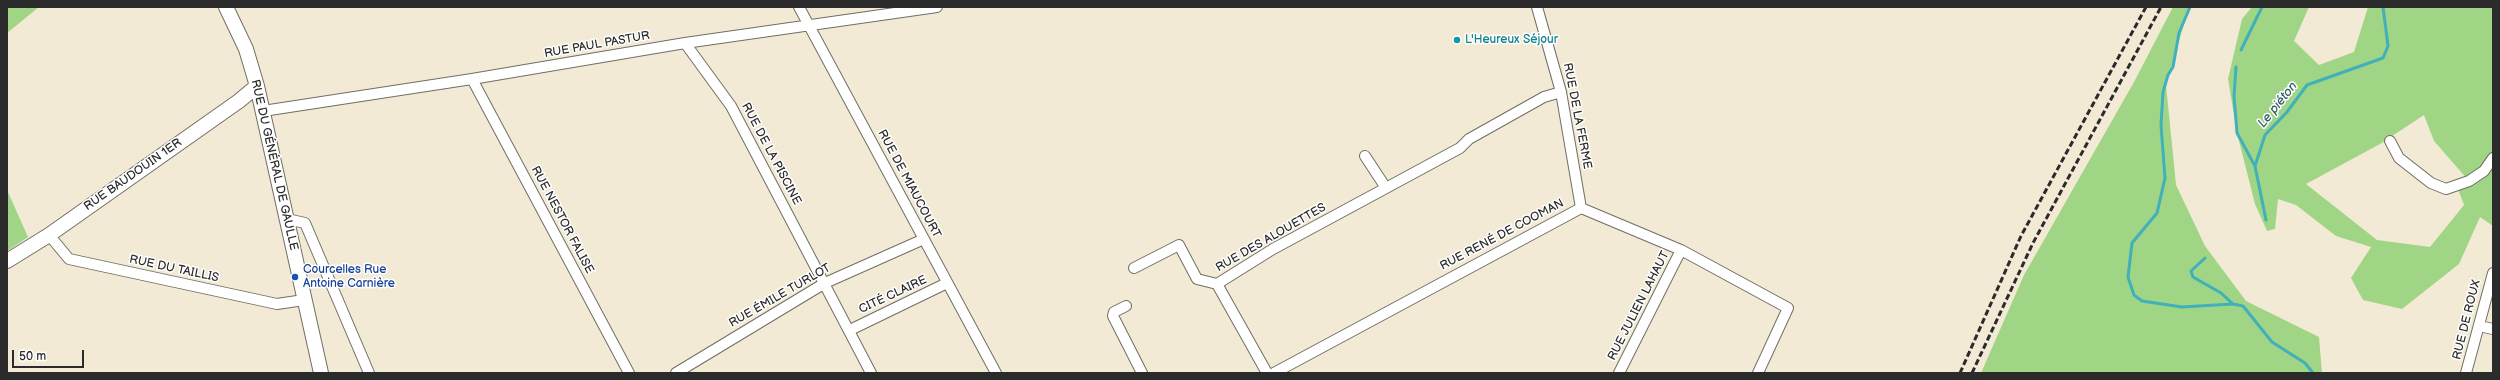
<!DOCTYPE html>
<html>
<head>
<meta charset="utf-8">
<style>
  body { margin:0 }
  #map { position:relative; width:2500px; height:380px; overflow:hidden; background:#f2ead4; font-family:"Balsamiq Sans",sans-serif }
  canvas { display:block }
  .frame { position:absolute; inset:0; border:8px solid #2b2b2b; pointer-events:none }
  .scale { position:absolute; left:12px; top:350px; width:72px; height:18px; box-sizing:border-box; border:2px solid #2b2b2b; border-top:0; padding-left:5px; font-size:12px; line-height:14px; white-space:nowrap; color:#2b2b2b; -webkit-text-stroke:3px #fff; paint-order:stroke }
</style>
</head>
<body>
<div id="map">
<canvas width="2500" height="380"></canvas>
<div class="frame"></div>
<div class="scale">50 m</div>
</div>
<script>
const ctx = document.querySelector('canvas').getContext('2d');
ctx.lineJoin = 'round';
function fill(path, color) {
  ctx.fillStyle = color;
  ctx.fill(path, 'evenodd');
}
function toPath(rows) {
  const path = new Path2D();
  for (const r of rows) {
    path.moveTo(r[0], r[1]);
    for (let i = 2; i < r.length; i += 2) path.lineTo(r[i], r[i + 1]);
  }
  return path;
}
function stroke(path, color, width, dash) {
  ctx.strokeStyle = color;
  ctx.lineWidth = width;
  ctx.lineCap = dash ? 'butt' : 'round';
  ctx.setLineDash(dash || []);
  ctx.stroke(path);
}
function label(font, color, halo, rows, align = 'center') {
  ctx.font = font + ' "Balsamiq Sans",sans-serif';
  ctx.lineWidth = 3;
  ctx.setLineDash([]);
  ctx.textBaseline = 'middle';
  ctx.strokeStyle = halo;
  ctx.fillStyle = color;
  for (const [text, x, y, turn = 0] of rows) {
    ctx.save();
    ctx.translate(x, y);
    ctx.rotate((+turn || 0) * Math.PI / 180);
    ctx.textAlign = isNaN(turn) ? turn : align;
    if (halo) ctx.strokeText(text, 0, 0);
    ctx.fillText(text, 0, 0);
    ctx.restore();
  }
}
fill(toPath([
  [7,7,39,7,7,33],
  [2173,7,2189,7,2166,85,2176,185,2205,246,2246,301,2319,337,2322,373,1981,373,2024,275,2134,82],
  [2252,7,2309,7,2294,41,2319,65,2354,52,2368,7,2493,7,2493,226,2480,217,2459,264,2402,309,2363,300,2351,278,2371,247,2336,236,2296,205,2278,199,2275,229,2267,231,2255,204,2237,133,2228,79,2242,19],
  [2424,115,2434,141,2469,181,2458,189,2464,205,2430,247,2377,240,2306,184,2380,144],
  [7,190,28,237,7,251]
]), '#a0d585');
stroke(toPath([
  [2190,7,2179,33,2173,67,2168,75,2163,92,2161,125,2165,178,2157,213,2132,243,2128,277,2134,295,2142,301,2182,307,2233,304],
  [2241,50,2262,7],
  [2236,67,2234,96,2237,133,2255,166],
  [2266,220,2255,166,2265,135,2287,112,2307,85,2383,58,2388,46,2383,7],
  [2205,258,2191,271,2193,277,2221,293,2233,304,2243,306,2272,342,2305,363,2313,373]
]), '#40b0bb', 3);
const street = toPath([
  [799,7,996,373],
  [1537,7,1561,92,1581,208],
  [685,43,731,106,871,373],
  [472,79,629,373],
  [263,111,472,79,685,43,937,7],
  [2390,141,2399,158,2431,183,2446,189,2469,181,2484,171,2493,158],
  [1386,188,1460,148,1469,139,1544,97,1561,92],
  [287,219,305,223,369,373],
  [49,235,69,259,277,304,304,300],
  [1134,268,1179,245,1197,279,1217,284],
  [1217,284,1273,249,1386,188,1365,156],
  [1217,284,1267,373],
  [1126,306,1114,312,1113,316,1142,373],
  [2479,326,2493,329],
  [850,330,947,283],
  [676,373,825,283,924,239],
  [1274,373,1581,208,1681,250,1788,308,1758,373],
  [1619,373,1681,250],
  [2466,373,2493,273]
]);
const secondary = toPath([
  [226,7,246,49,257,86,321,373],
  [7,261,49,235,239,101,257,86]
]);
stroke(street, '#716e66', 12);
stroke(secondary, '#716e66', 16);
stroke(street, '#fff', 10);
stroke(secondary, '#fff', 14);
stroke(toPath([
  [1960,373,2021,236,2146,7],
  [1972,373,2033,243,2161,7]
]), '#2b2b2b', 3, [6, 3]);
for (const [x, y, r, color] of [
  [1457,40,4,"#0f9aa8"],
  [295,277,4,"#1a4fb4"]
]) {
  const dot = new Path2D();
  dot.arc(x, y, r, 0, 2 * Math.PI);
  ctx.fillStyle = color;
  ctx.fill(dot);
  stroke(dot, '#fff', 1.5);
}
label('12px', '#0d838f', '#fff', [
  ["L'Heureux Séjour",1465,40]
], 'left');
label('12px', '#2b2b2b', '#fff', [
  ["RUE PAUL PASTUR",597,45,-10],
  ["RUE DE LA FERME",1577,116,79],
  ["RUE DE LA PISCINE",771,154,62],
  ["RUE DU GÉNÉRAL DE GAULLE",274,165,77],
  ["RUE BAUDOUIN 1ER",133,175,-35],
  ["RUE DE MIAUCOURT",909,184,62],
  ["RUE NESTOR FALISE",562,220,62],
  ["RUE RENÉ DE COOMAN",1502,235,-28],
  ["RUE DES ALOUETTES",1271,238,-30],
  ["RUE DU TAILLIS",174,269,12],
  ["CITÉ CLAIRE",893,295,-25],
  ["RUE ÉMILE TURLOT",780,296,-30],
  ["RUE JULIEN LAHAUT",1639,306,-63],
  ["RUE DE ROUX",2467,320,-76]
]);
label('12px', '#164399', '#fff', [
  ["Courcelles Rue",303,270],
  ["Antoine Carnière",303,284]
], 'left');
label('italic 13px', '#336065', '#fff', [
  ["Le piéton",2278,105,-51]
]);
</script>
</body>
</html>
